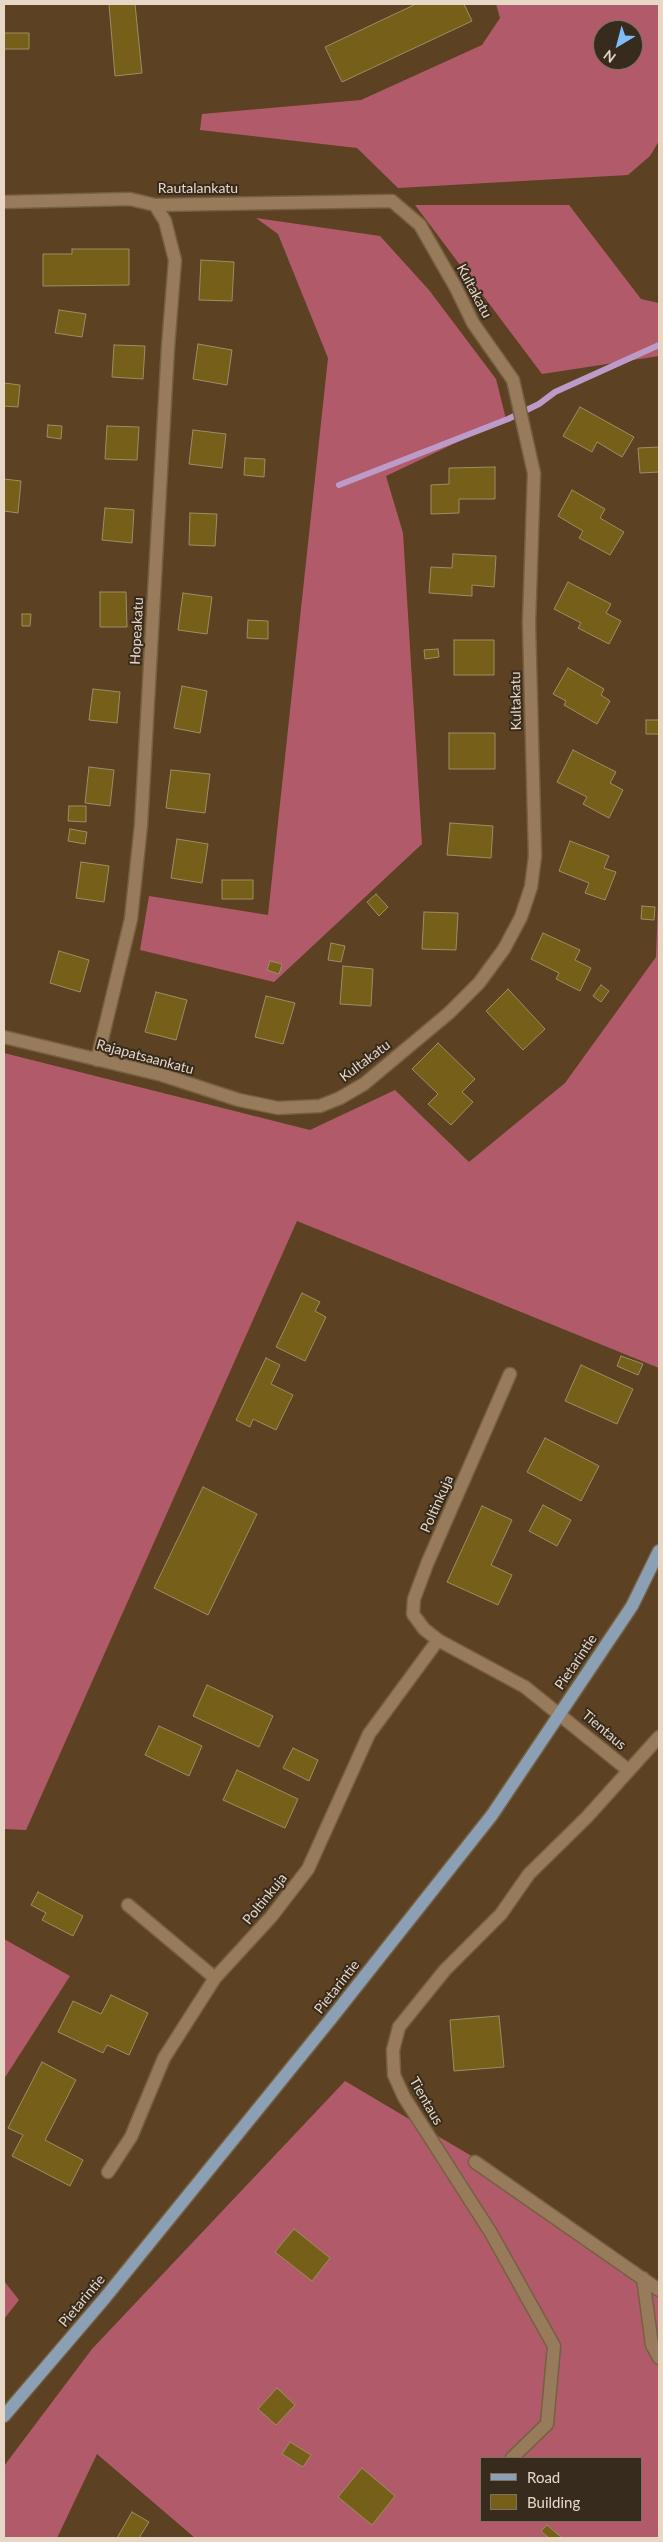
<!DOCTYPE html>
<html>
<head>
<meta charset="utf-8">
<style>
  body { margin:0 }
  #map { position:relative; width:663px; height:2542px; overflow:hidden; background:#5c4222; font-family:Lato,sans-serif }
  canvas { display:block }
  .frame { position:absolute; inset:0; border:5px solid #e7d7c6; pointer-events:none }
  .legend { position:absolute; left:480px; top:2457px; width:162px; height:65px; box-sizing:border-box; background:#372b1d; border:1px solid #7d7061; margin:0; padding:6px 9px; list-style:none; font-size:15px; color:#e7d7c6 }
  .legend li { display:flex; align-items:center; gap:10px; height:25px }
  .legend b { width:25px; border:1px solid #7d7061 }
  .north { position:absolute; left:593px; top:20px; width:50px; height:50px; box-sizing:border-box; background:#372b1d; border:1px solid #7d7061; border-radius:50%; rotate:217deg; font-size:14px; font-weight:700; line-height:20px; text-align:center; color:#e7d7c6 }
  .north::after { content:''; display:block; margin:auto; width:18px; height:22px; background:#81bcfa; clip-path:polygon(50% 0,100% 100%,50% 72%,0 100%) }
</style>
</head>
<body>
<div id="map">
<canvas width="663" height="2542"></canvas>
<div class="frame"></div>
<ul class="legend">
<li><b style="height:6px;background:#8ba0b4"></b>Road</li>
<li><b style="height:14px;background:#755f19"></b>Building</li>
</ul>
<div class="north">N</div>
</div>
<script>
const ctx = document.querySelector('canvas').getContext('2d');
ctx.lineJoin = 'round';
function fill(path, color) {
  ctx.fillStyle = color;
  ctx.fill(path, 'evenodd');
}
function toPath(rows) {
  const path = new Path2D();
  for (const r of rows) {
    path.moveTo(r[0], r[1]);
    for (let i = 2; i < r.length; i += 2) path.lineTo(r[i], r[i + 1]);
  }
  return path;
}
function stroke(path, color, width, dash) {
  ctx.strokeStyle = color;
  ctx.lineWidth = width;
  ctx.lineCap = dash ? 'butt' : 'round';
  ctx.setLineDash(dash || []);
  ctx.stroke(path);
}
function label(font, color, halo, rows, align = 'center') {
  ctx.font = font + ' Lato,sans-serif';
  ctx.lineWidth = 4;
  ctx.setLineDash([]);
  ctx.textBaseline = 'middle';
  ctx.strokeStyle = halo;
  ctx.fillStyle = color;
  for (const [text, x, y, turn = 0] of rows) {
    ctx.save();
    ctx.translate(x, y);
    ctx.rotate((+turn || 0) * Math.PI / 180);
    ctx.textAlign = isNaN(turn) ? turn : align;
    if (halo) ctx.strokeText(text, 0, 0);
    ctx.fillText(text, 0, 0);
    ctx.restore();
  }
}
fill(toPath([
  [496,4,659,4,659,141,650,156,628,175,398,188,357,148,200,130,202,114,361,100,482,45,500,18],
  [603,30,633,30,633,60,603,60],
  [415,205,569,205,641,299,659,303,659,356,542,374],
  [256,218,380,236,429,290,496,379,506,419,386,476,403,533,422,844,274,982,140,950,149,896,268,915,328,358,278,234],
  [659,873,659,1368,297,1221,26,1830,4,1829,4,1053,310,1130,395,1090,469,1162,565,1083,656,957],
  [4,1939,70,1976,4,2079],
  [345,2081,485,2164,633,2280,659,2282,659,2538,195,2538,97,2454,57,2538,4,2538,4,2466,92,2349],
  [482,2458,642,2458,642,2521,482,2521],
  [4,2281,19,2300,4,2319]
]), '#b15b6a');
stroke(toPath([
  [339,485,508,419,539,404,555,392,659,345]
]), '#bd9bc8', 6);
const building = toPath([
  [109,4,135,4,142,73,115,76,109,4],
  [416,4,464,4,472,21,342,82,325,47,416,4],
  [4,33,29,33,29,49,4,49,4,33],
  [72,249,129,249,129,285,43,286,43,254,72,254,72,249],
  [201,260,234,262,232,301,199,300,201,260],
  [59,310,86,314,82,337,55,333,59,310],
  [198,344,232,350,227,385,193,379,198,344],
  [114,345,145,346,143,379,112,377,114,345],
  [4,383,20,385,18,407,4,406,4,383],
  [580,407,634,437,622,457,597,442,592,452,563,436,580,407],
  [48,425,62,426,61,439,47,437,48,425],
  [107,426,139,427,137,460,105,459,107,426],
  [193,430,226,434,222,468,189,464,193,430],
  [659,447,659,472,640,473,638,448,659,447],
  [245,458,265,459,264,477,244,475,245,458],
  [495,467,495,499,459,499,459,513,431,514,431,485,449,484,449,468,495,467],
  [4,479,21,481,18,513,4,511,4,479],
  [572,490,605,509,600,518,624,532,610,555,579,538,583,531,558,516,572,490],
  [105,508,134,510,132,543,102,540,105,508],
  [190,513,217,514,215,546,189,545,190,513],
  [453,554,496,556,494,587,472,585,472,596,429,593,431,567,452,568,453,554],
  [568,582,611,604,606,613,621,621,609,644,578,628,581,623,554,609,568,582],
  [100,592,126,592,127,627,100,627,100,592],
  [183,593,212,597,207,634,178,630,183,593],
  [22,614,31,614,30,626,22,626,22,614],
  [248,620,268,621,268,639,247,638,248,620],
  [454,640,494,640,494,675,454,675,454,640],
  [438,649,439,657,425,659,424,650,438,649],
  [568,668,604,689,601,695,610,701,597,724,564,705,566,701,553,694,568,668],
  [182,686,207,691,200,733,174,728,182,686],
  [93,689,120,692,117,723,89,720,93,689],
  [646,720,659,720,659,734,646,734,646,720],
  [449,733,495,733,495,769,449,769,449,733],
  [573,750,616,772,610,783,623,790,609,818,583,804,587,797,557,782,573,750],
  [89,767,114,770,110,806,85,803,89,767],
  [171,770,210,774,205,813,166,808,171,770],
  [69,806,86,806,86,822,68,821,69,806],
  [450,823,493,826,491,858,447,855,450,823],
  [70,829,87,832,85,844,68,841,70,829],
  [177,839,208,844,202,883,171,878,177,839],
  [570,841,609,856,604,868,616,872,605,900,585,893,589,883,559,871,570,841],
  [81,862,109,866,104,902,76,898,81,862],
  [222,880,253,880,253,899,222,899,222,880],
  [376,894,388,907,379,916,367,902,376,894],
  [642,906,655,907,654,920,641,919,642,906],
  [424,912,458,913,456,950,422,949,424,912],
  [543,933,580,950,575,960,591,968,580,991,556,979,559,973,531,959,543,933],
  [331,943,345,946,341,962,328,960,331,943],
  [59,951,89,960,80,992,50,983,59,951],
  [270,961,282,964,279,974,267,970,270,961],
  [343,966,373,969,371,1006,340,1004,343,966],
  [601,985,609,991,601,1002,593,996,601,985],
  [508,989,545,1029,523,1050,486,1011,508,989],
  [156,992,187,1000,176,1040,145,1032,156,992],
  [266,996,295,1003,283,1044,255,1037,266,996],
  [438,1043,475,1079,462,1092,473,1102,451,1125,428,1104,438,1094,412,1069,438,1043],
  [302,1293,320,1302,315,1311,326,1317,305,1361,276,1347,302,1293],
  [621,1356,643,1364,638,1375,617,1366,621,1356],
  [266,1358,280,1365,271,1384,293,1395,276,1430,253,1419,250,1427,236,1420,266,1358],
  [581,1365,633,1389,617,1424,565,1401,581,1365],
  [545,1438,599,1466,581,1501,527,1472,545,1438],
  [203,1487,257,1514,208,1615,154,1588,203,1487],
  [543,1505,571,1520,557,1546,529,1531,543,1505],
  [482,1506,512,1520,491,1565,512,1575,498,1605,447,1582,482,1506],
  [207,1685,273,1716,259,1747,193,1716,207,1685],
  [159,1726,202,1746,189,1776,145,1755,159,1726],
  [293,1748,318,1760,309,1781,283,1768,293,1748],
  [237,1770,298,1799,285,1828,223,1800,237,1770],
  [38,1892,83,1916,73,1936,42,1920,46,1913,31,1905,38,1892],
  [111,1995,148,2013,129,2055,107,2045,103,2053,58,2032,73,2001,101,2014,111,1995],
  [499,2016,504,2067,454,2071,450,2020,499,2016],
  [42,2062,76,2080,45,2140,83,2160,70,2186,12,2156,23,2135,8,2128,42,2062],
  [294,2229,330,2258,312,2281,275,2252,294,2229],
  [277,2388,295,2405,276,2425,258,2409,277,2388],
  [290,2442,311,2455,303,2467,282,2454,290,2442],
  [362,2468,395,2496,372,2525,338,2497,362,2468],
  [132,2512,149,2522,139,2538,117,2538,132,2512],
  [547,2525,562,2538,549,2538,541,2531,547,2525]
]);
fill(building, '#755f19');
stroke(building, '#9c8e65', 1);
const minor = toPath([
  [4,202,130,199,155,205,392,201,420,225,456,288,473,323,513,380,534,473,529,623,535,856,531,887,521,917,504,949,479,983,449,1013,364,1084,340,1098,320,1106,278,1108,239,1100,162,1075,4,1037],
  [97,1060,131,919,141,825,168,347,175,260,165,221,155,205],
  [438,1640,525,1687,628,1770],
  [128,1905,215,1978],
  [475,2162,659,2290],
  [108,2172,131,2137,164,2058,215,1978,271,1917,308,1869,369,1734,438,1640,424,1629,413,1614,414,1599,427,1564,510,1374],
  [643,2278,652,2345,659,2358],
  [512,2458,547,2424,554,2346,491,2233,404,2097,394,2075,393,2050,399,2027,445,1970,501,1914,529,1874,587,1817,659,1737]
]);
const major = toPath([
  [4,2416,104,2299,330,2020,492,1815,632,1606,659,1551]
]);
stroke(minor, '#756043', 15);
stroke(major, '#756043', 15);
stroke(minor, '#987b5a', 12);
stroke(major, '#8ba0b4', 12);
label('14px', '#e7d7c6', '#372b1d', [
  ["Rautalankatu",198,188],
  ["Kultakatu",474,291,62],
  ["Hopeakatu",137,631,-87],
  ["Kultakatu",516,701,-91],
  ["Rajapatsaankatu",145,1057,15],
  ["Kultakatu",365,1061,-37],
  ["Poltinkuja",437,1504,-66],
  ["Pietarintie",576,1662,-56],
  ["Tientaus",604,1730,40],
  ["Poltinkuja",265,1899,-51],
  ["Pietarintie",337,1987,-52],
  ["Tientaus",426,2101,60],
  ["Pietarintie",82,2301,-50]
]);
</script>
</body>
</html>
